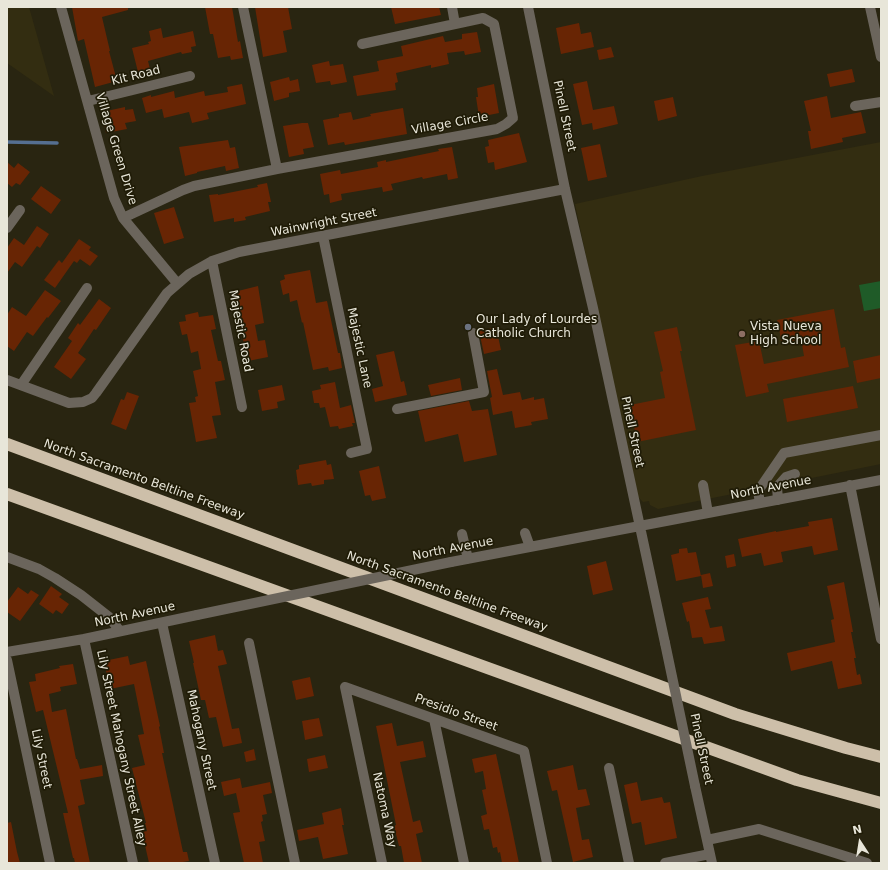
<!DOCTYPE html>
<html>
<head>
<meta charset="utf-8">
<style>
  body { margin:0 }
  #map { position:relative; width:888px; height:870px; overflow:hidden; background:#292511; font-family:"DejaVu Sans",sans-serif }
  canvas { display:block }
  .frame { position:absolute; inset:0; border:8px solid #e8e6d9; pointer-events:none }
  .north { position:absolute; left:840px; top:822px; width:40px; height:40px; -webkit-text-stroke:3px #201c07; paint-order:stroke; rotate:348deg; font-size:11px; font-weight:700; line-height:16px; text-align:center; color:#e8e6d9 }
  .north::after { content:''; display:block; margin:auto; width:14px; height:18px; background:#e8e6d9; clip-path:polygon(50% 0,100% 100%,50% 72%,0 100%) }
</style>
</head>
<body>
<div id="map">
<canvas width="888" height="870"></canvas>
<div class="frame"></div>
<div class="north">N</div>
</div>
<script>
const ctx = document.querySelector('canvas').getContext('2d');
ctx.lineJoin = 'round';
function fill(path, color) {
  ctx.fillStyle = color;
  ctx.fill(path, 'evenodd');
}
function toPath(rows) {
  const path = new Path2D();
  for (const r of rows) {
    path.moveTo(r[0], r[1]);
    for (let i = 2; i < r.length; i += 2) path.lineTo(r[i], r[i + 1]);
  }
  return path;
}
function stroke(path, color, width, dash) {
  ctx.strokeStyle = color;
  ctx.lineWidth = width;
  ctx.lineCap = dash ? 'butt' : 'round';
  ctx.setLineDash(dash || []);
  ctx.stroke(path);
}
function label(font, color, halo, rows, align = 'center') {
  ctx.font = font + ' "DejaVu Sans",sans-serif';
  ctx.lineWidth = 3.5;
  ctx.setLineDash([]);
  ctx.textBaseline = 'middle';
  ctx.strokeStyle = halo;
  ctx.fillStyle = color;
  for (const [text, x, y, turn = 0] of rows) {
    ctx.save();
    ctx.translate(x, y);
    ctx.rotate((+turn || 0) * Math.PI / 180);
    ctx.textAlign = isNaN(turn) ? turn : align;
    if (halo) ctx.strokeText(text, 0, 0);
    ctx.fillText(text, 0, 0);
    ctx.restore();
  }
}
fill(toPath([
  [7,7,29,7,54,96,7,63],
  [881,142,881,464,658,509,650,505,649,501,643,502,637,496,575,204,702,176]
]), '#332d11');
fill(toPath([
  [881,281,881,308,864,311,859,285]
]), '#1f5b28');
stroke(toPath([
  [7,142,57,143]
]), '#556f91', 3.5);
fill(toPath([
  [72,7,128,7,128,10,102,17,110,51,109,51,117,81,95,87,84,39,78,41],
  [205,7,232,7,238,42,240,41,243,58,231,60,230,56,218,58,213,34,210,34],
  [255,7,288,7,292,29,283,31,287,52,263,57],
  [391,7,439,7,441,15,395,24],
  [579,23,581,34,591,32,594,47,561,54,556,28],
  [161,28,163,38,193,31,196,46,191,47,192,52,182,54,181,52,148,61,151,73,139,76,132,48,149,44,148,42,151,41,149,31],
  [477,32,481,52,465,55,464,51,447,53,449,64,431,68,431,65,396,73,398,82,395,83,396,90,357,96,353,76,379,71,377,61,403,56,401,46,443,36,445,42,462,39,462,34],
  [611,47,614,57,599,60,597,50],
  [329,61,330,66,343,64,347,82,331,85,330,81,316,83,312,65],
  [852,69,855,82,830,87,827,74],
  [289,77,290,81,298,79,300,91,289,93,289,97,274,101,270,82],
  [587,81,593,110,614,106,618,124,593,130,592,123,582,125,573,84],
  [242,84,246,104,207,113,209,119,192,123,189,112,164,118,162,109,146,113,142,98,151,95,151,97,174,91,175,98,204,91,205,96,228,92,227,87],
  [494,84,499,113,479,117,476,97,478,97,477,88],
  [827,96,831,118,861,112,866,133,842,138,843,142,811,149,808,131,811,131,804,101],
  [673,97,677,116,658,121,654,101],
  [125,107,125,110,133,109,136,121,125,123,127,129,106,133,102,112],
  [403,108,407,134,345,145,344,142,328,145,323,120,339,117,339,114,351,112,353,120,371,116,370,114],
  [302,123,308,123,314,147,303,149,304,154,289,157,283,126],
  [519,133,527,162,495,170,494,162,488,163,485,147,489,146,488,140],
  [228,140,230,148,235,147,239,168,226,171,225,166,197,172,197,173,185,176,179,147],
  [600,144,607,177,588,181,581,148],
  [452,147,458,178,448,180,447,174,423,179,422,177,391,184,393,190,383,192,382,187,341,194,342,200,330,203,329,194,324,195,320,174,340,170,341,174,378,167,377,162,386,160,386,162,439,151,438,149],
  [7,162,14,168,18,163,30,172,20,185,16,183,12,187,7,183],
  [267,183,271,202,268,202,270,211,245,217,246,220,234,222,234,218,214,222,209,195,218,194,218,195,258,187,257,185],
  [41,186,61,200,51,214,31,199],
  [174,207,184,238,164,244,154,213],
  [37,226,49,234,40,248,37,246,22,267,15,262,7,273,7,248,14,238,24,245],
  [79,239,91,247,89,250,98,256,90,266,80,259,77,263,74,261,55,288,44,280,59,260,62,263],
  [310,270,316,303,327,301,338,353,340,353,342,368,329,371,328,367,313,370,303,322,302,323,297,300,290,302,289,293,283,295,280,281,285,279,284,275],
  [258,286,264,323,255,325,258,341,265,340,268,357,248,361,235,306,233,307,230,293],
  [45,290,61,301,48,318,47,317,33,336,27,332,14,351,7,346,7,315,12,307,26,316],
  [99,299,111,308,96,330,94,329,78,353,86,359,71,379,54,367,72,341,68,338,78,323,80,325],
  [834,309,841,348,845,347,849,367,767,384,769,392,746,397,735,345,759,341,764,364,804,356,801,339,782,343,777,320],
  [198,312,199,317,213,315,216,329,211,330,218,361,221,361,225,380,215,382,221,415,212,416,217,438,196,442,189,403,196,402,195,397,198,396,193,371,201,369,198,351,191,353,187,334,182,335,179,322,186,321,185,315],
  [496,327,501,350,484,354,479,331],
  [677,327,682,351,680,351,696,430,637,442,630,405,665,398,660,372,663,371,654,332],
  [394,351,401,382,404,381,407,395,375,402,372,389,383,386,376,355],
  [881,355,881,378,857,383,853,361],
  [497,369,503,395,520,392,522,400,534,397,534,400,544,398,548,419,531,422,532,425,515,428,512,411,493,415,490,398,492,397,487,371],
  [460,378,462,390,431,396,428,385],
  [335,382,340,408,351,405,355,423,352,423,353,426,339,429,338,426,330,427,325,407,320,408,319,403,314,403,312,391,321,389,320,385],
  [282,385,285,400,277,402,278,408,262,411,258,390],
  [853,386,858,408,787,422,783,399],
  [127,392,139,396,126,430,111,424,121,399,124,400],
  [469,401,472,411,488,409,497,455,464,462,458,434,425,442,418,411],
  [326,460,327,465,331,464,334,479,324,480,324,484,312,486,311,483,298,485,296,470,299,469,299,465],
  [379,466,386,498,372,501,370,495,365,496,359,471],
  [832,518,838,550,814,555,812,546,781,552,783,562,764,566,761,553,742,557,738,539,776,531,776,532,809,526,808,522],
  [687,548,688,553,696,552,701,576,676,581,671,555,679,553,679,549],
  [734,554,736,566,727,568,725,556],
  [606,561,613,590,593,595,587,566],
  [710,573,713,586,703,588,701,575],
  [844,582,853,632,851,632,856,658,854,658,857,675,860,674,862,684,838,689,832,661,791,671,787,653,835,642,831,620,834,619,827,586],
  [51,586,62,594,59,597,69,604,62,614,56,610,53,614,39,604],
  [18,587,28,594,31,590,39,595,20,621,7,612,7,602],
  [708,597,711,609,705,610,710,628,722,626,725,641,704,644,702,637,692,638,689,621,687,622,682,603],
  [215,635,218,651,223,650,227,664,218,666,232,729,239,728,242,743,223,747,216,717,209,718,205,700,201,700,193,663,194,663,189,641],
  [128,656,130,665,146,661,160,726,159,727,164,753,162,753,183,852,187,852,189,861,177,863,149,863,142,832,147,831,145,823,146,823,132,768,145,765,138,735,144,734,134,684,110,689,104,661],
  [73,664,77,684,60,687,61,691,49,694,52,712,66,709,76,759,77,759,80,769,102,765,103,776,80,780,85,804,78,806,90,863,75,863,74,858,73,858,63,813,68,813,43,710,36,712,29,682,36,681,35,674,60,668,59,666],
  [310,677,314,696,296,700,292,681],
  [319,718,323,736,305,740,302,721],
  [392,723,397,746,423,741,426,757,400,762,413,822,420,820,423,832,416,834,422,863,404,863,401,846,399,846,394,826,396,825,391,800,376,726],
  [254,749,256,760,246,762,244,752],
  [496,754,511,824,519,863,502,863,500,852,498,853,497,847,493,848,489,829,484,830,481,816,487,814,482,790,486,789,483,771,475,773,472,759],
  [325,755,328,768,309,772,307,759],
  [573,765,578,790,586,789,590,805,576,808,582,840,589,839,593,857,573,862,557,790,552,791,547,771],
  [240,778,242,788,270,782,272,793,263,795,267,814,262,815,263,821,261,822,265,841,259,842,263,863,244,863,233,813,240,812,236,793,224,796,221,782],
  [637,782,641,801,662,797,664,803,670,802,677,838,645,845,641,822,632,824,624,785],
  [341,808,344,825,342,825,348,854,323,859,318,837,299,841,297,830,324,824,322,813],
  [11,822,17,852,20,863,7,863,7,823]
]), '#682504');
stroke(toPath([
  [61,7,114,198,123,218,177,283],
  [243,7,277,169],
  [452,7,455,24],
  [528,7,565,189,593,308,665,643],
  [870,7,881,57],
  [88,101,190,76],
  [855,106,881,102],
  [123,218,183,190,194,186,277,169,497,129,506,124,513,118,494,24,483,18,362,44],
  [7,228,20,210],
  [323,236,367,449,351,453],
  [212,261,242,407],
  [7,380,69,403,83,402,92,398,96,393,167,293,189,274,212,261,239,252,565,189],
  [21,385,87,288],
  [397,409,484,392,473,333],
  [703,485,708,513],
  [850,485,881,639],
  [778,500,777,487,786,477,795,474],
  [760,503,758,491,784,453,881,435],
  [525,533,530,547],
  [462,534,468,559],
  [7,557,39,569,55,578,81,595,109,617,120,631],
  [451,562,881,480],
  [162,623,215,863],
  [84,639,133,863],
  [249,643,295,863],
  [7,652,84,639,197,615],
  [7,660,50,863],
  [434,719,464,863],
  [609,768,629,863],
  [695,786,712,863],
  [707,840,759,829,867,863],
  [382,863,345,687,524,751,547,863],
  [665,863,710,854]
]), '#6b655c', 10);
stroke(toPath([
  [7,444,735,714,846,748,881,757],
  [7,494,797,780,881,803]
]), '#cdbfa9', 12);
stroke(toPath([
  [197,615,451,562],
  [665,643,695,786]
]), '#6b655c', 10);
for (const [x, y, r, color] of [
  [468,327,4,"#6b7280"],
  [742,334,4,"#8d6e63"]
]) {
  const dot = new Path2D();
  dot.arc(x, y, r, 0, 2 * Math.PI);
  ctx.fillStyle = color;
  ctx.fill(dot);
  stroke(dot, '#201c07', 1.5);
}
label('12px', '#e8e6d9', '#201c07', [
  ["Kit Road",136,76,-14],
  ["Pinell Street",564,116,78],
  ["Village Circle",450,124,-10],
  ["Village Green Drive",116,149,73],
  ["Wainwright Street",324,223,-11],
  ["Majestic Road",240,331,79],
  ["Majestic Lane",359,348,78],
  ["Pinell Street",632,432,78],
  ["North Sacramento Beltline Freeway",144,480,20],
  ["North Avenue",771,488,-11],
  ["North Avenue",453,549,-11],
  ["North Sacramento Beltline Freeway",447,592,20],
  ["North Avenue",135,615,-12],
  ["Presidio Street",456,713,20],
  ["Mahogany Street",201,740,78],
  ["Lily Street Mahogany Street Alley",121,748,78],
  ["Pinell Street",701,749,78],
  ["Lily Street",41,759,78],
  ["Natoma Way",384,810,78]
]);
label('12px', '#e8e6d9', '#201c07', [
  ["Our Lady of Lourdes",476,320],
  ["Catholic Church",476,334],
  ["Vista Nueva",750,327],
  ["High School",750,341]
], 'left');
</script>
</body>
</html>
